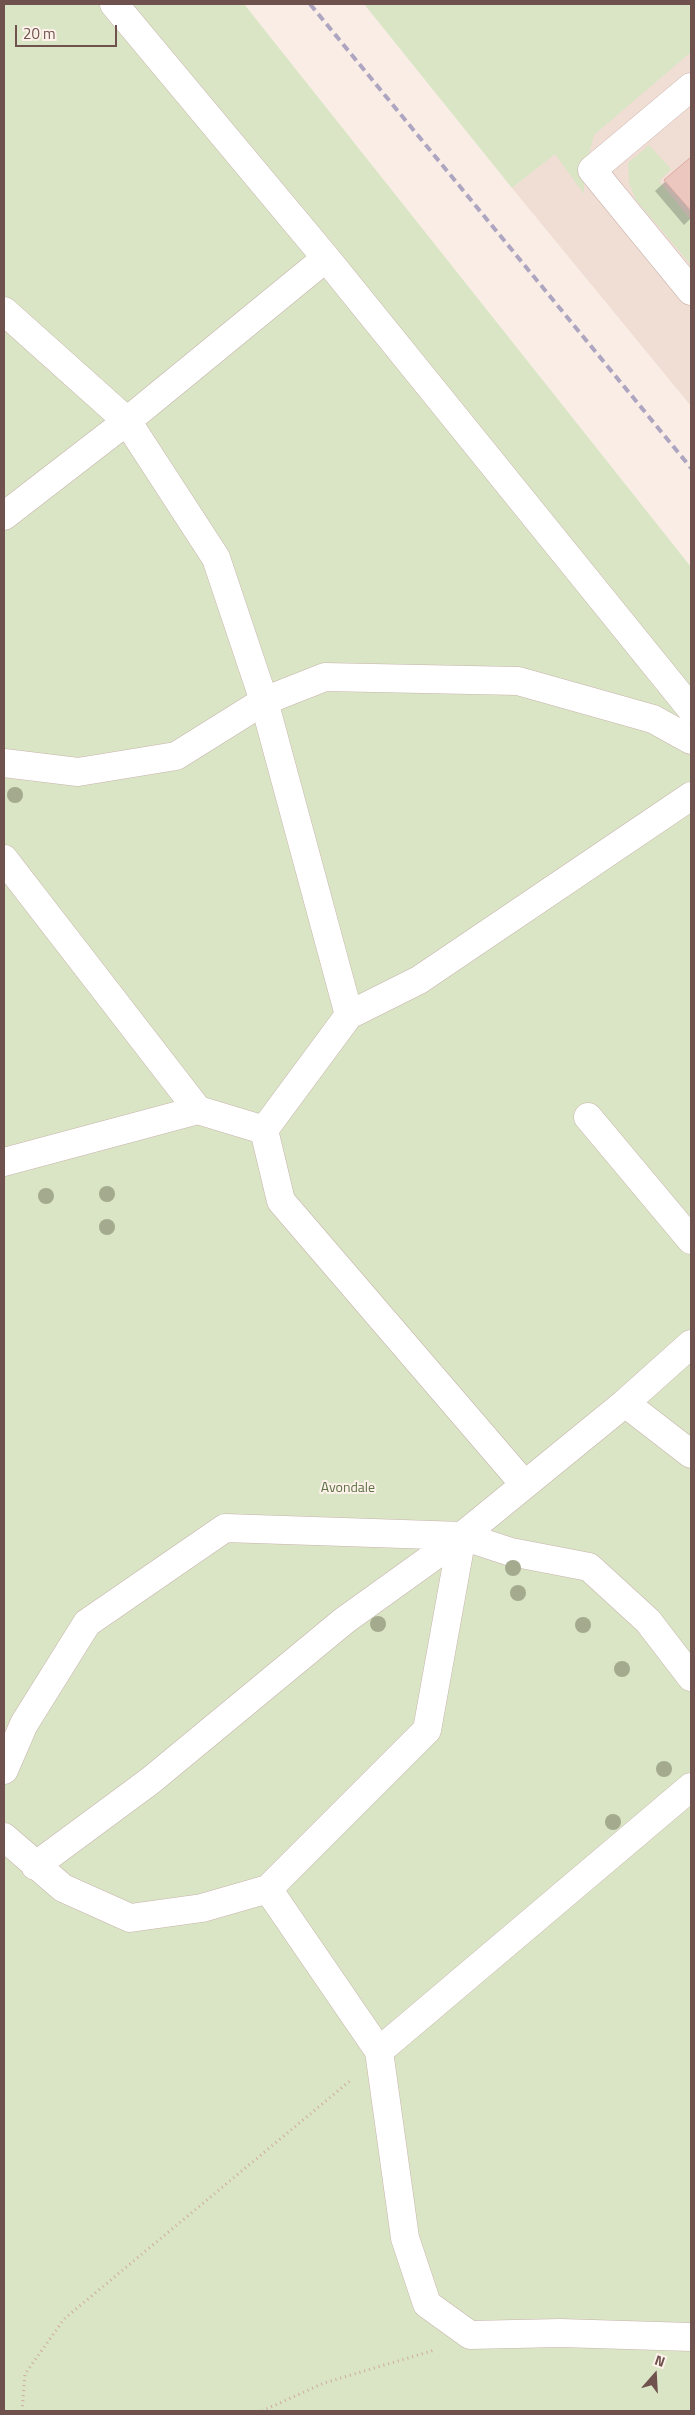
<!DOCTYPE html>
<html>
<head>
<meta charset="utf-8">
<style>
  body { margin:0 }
  #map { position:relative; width:695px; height:2415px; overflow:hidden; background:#f9ede5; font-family:"Titillium Web",sans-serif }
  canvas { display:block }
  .frame { position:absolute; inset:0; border:5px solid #6f524d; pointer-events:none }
  .north { position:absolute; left:630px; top:2350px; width:50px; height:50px; -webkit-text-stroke:4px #fdf1ea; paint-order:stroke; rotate:19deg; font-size:14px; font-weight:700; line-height:20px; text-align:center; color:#6f524d }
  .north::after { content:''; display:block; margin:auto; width:18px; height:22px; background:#6f524d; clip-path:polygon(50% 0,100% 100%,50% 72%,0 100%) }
  .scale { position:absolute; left:15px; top:25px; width:102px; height:22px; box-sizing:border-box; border:2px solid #6f524d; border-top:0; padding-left:6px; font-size:15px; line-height:18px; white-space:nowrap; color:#6f524d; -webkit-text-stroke:4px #fdf1ea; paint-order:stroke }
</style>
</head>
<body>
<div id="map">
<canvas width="695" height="2415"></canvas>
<div class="frame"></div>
<div class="north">N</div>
<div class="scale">20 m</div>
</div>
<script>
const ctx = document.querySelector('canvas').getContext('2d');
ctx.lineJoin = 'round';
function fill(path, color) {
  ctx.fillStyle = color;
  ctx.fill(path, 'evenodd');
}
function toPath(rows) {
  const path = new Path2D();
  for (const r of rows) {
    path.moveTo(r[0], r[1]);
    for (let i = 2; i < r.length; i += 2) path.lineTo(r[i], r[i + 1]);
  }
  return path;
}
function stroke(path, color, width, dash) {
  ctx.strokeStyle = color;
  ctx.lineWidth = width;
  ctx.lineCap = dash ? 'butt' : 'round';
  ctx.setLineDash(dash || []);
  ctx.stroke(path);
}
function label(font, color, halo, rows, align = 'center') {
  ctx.font = font + ' "Titillium Web",sans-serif';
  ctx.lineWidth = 4;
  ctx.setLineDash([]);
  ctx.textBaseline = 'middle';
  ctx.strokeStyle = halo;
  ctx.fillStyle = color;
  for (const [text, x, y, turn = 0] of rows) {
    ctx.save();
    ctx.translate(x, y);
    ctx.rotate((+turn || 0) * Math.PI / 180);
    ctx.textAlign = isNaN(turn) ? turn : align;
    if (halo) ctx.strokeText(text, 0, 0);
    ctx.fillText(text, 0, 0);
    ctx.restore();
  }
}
fill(toPath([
  [691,45,691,406,512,188]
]), '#f0ddd4');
fill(toPath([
  [4,4,244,4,691,567,691,2411,4,2411],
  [364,4,691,4,691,52,594,135,584,171,584,194,555,154,512,188],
  [649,145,671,169,659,181,691,220,691,265,636,200,629,183,628,163]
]), '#d9e5c5');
fill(toPath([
  [691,158,691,218,684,225,655,191]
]), '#0003');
const building = toPath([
  [691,157,691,211,664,180,691,157]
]);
fill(building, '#ecc7bf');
stroke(building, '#dcaba2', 1);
const minor = toPath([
  [114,4,326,258,691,709],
  [691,87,592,170,691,291],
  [4,311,127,421,216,558,264,701,349,1015],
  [4,516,127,421,326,258],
  [4,763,78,772,176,756,264,701,325,677,518,681,653,719,691,740],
  [4,859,198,1110],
  [588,1117,691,1240],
  [264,1130,349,1015,419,980,691,796],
  [264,1130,281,1201,524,1484],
  [4,1162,198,1110,264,1130],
  [625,1403,691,1454],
  [4,1770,24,1724,87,1623,225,1528,462,1536,511,1552,589,1567,648,1621,691,1677],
  [4,1837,63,1888,130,1918,202,1908,268,1889,427,1730,462,1536],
  [35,1866,150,1781,345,1620,462,1536,625,1403,691,1344],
  [268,1889,379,2051,405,2238,427,2304,470,2335,560,2333,691,2337],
  [379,2051,691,1787]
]);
stroke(minor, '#c9b3ac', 29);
stroke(toPath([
  [22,2411,25,2374,64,2319,351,2080],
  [262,2411,324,2383,435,2350]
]), '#d0aaa3', 3, [1, 4]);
stroke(minor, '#fff', 28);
stroke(toPath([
  [310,4,691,468]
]), '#aea5c1', 4, [8, 5]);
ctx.fillStyle = '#a4aa8e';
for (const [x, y] of [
  [15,795],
  [107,1194],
  [46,1196],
  [107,1227],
  [513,1568],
  [518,1593],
  [378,1624],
  [583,1625],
  [622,1669],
  [664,1769],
  [613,1822]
]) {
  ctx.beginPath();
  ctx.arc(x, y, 8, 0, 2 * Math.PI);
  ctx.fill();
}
label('14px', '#5e7446', '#fdf1ea', [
  ["Avondale",348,1489]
]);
</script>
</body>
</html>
